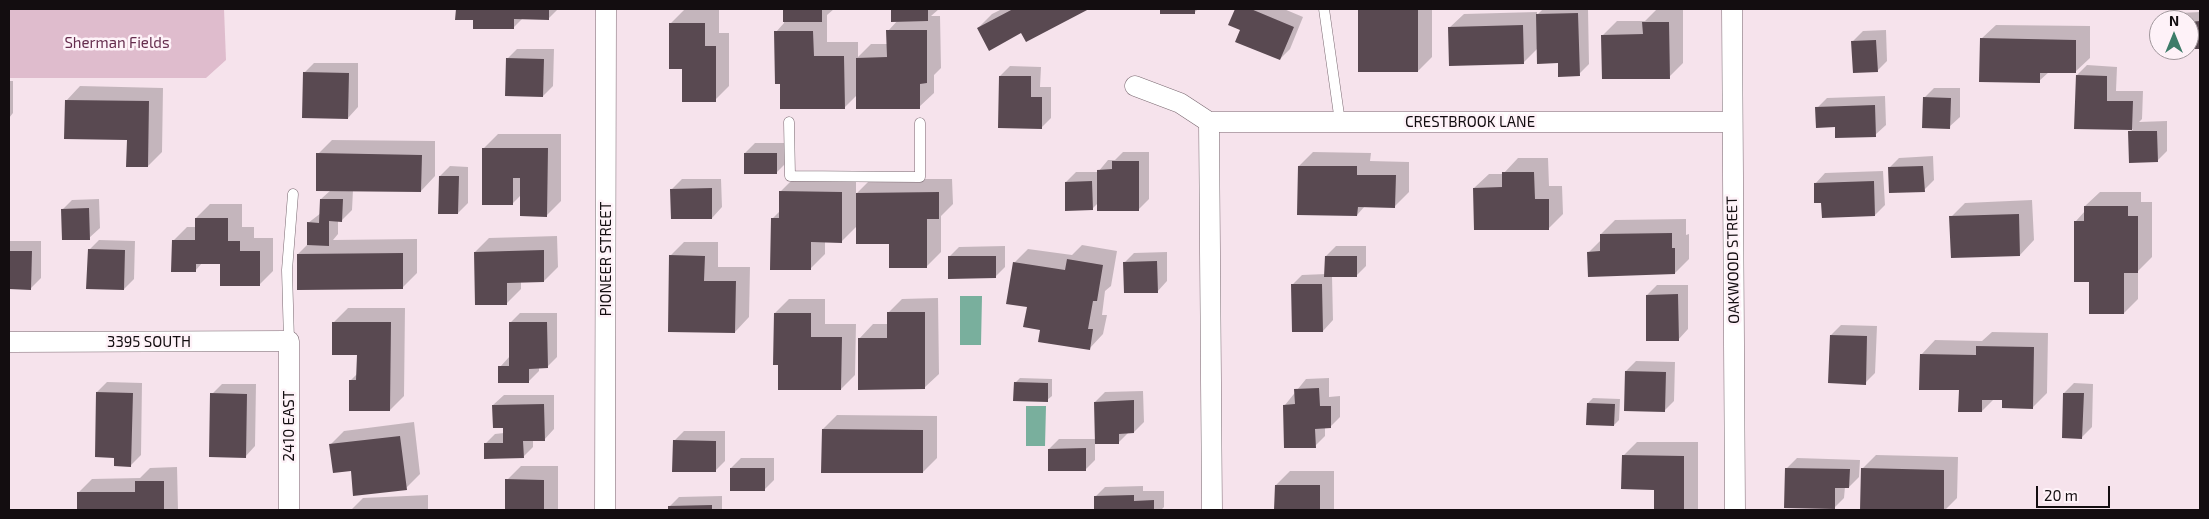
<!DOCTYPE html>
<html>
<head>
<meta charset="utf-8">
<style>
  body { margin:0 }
  #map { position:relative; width:2209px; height:519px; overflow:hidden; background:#f6e3ec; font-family:"Exo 2",sans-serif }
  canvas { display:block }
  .frame { position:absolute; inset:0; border:10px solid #130d10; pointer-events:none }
  .north { position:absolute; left:2149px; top:10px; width:50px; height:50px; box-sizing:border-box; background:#fef2f8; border:1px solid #a0969b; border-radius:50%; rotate:0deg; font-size:14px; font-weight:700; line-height:20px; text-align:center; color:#130d10 }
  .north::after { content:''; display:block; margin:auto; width:18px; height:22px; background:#3d7c69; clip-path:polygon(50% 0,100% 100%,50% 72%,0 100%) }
  .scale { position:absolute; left:2036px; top:486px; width:74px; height:22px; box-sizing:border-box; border:2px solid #130d10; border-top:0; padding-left:6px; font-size:15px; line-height:18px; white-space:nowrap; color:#130d10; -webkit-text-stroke:4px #fef2f8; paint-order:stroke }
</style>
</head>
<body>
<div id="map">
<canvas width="2209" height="519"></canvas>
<div class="frame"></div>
<div class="north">N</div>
<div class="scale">20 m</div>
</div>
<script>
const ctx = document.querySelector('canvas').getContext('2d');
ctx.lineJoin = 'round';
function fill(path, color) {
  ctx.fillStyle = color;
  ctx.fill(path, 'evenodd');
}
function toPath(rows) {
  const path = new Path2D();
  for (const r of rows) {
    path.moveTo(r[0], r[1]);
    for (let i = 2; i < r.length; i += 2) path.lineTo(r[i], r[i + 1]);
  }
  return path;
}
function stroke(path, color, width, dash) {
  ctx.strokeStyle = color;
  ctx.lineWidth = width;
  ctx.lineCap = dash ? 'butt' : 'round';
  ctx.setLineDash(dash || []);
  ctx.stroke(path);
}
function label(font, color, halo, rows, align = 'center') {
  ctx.font = font + ' "Exo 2",sans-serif';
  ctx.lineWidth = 5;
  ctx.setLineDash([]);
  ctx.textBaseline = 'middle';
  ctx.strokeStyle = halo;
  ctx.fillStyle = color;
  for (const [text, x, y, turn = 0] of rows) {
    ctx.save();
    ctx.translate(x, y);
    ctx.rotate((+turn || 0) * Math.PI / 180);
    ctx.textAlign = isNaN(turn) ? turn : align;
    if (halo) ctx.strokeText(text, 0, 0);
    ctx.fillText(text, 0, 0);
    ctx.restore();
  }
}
fill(toPath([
  [9,9,224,9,226,60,206,78,9,78]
]), '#dfbccd');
fill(toPath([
  [960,296,982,296,981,345,960,345],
  [1026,406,1046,406,1045,446,1026,446]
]), '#79af9d');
fill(toPath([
  [457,9,558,9,548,19,523,18,513,28,474,19,457,19],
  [685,9,719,9,719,33,729,33,729,86,715,100,684,68,670,24],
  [784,9,834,9,827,15,827,42,858,42,858,57,871,44,888,44,888,31,898,20,892,20,892,9,939,9,931,16,940,16,941,68,934,75,934,93,919,107,857,95,844,108,781,82,776,32,784,23],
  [1002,9,1087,9,1026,41,1021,32,978,28,992,14],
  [1161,9,1198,9,1194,13,1161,13],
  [1237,9,1284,9,1303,17,1290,49,1280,59,1241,30,1230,25],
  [1359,9,1432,9,1432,57,1418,71,1359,71],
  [1543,9,1588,9,1589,64,1579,74,1538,48,1523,63,1449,28,1464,14,1537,12,1537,15],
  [1657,9,1683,9,1683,63,1669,77,1603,35,1617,21,1645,21],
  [2200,12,2200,48,2189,48,2189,20,2172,20,2179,13],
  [1996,25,2090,26,2090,58,2075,72,2049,72,2039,81,1981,39],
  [1886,30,1887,61,1877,71,1853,41,1863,31],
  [517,49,554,49,553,86,543,96,507,59],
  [314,63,358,63,358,107,348,118,304,73],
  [2087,65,2117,67,2116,91,2143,91,2142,119,2139,122,2167,121,2167,151,2157,161,2130,132,2133,129,2076,128,2077,75],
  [1010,66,1041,67,1040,87,1051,87,1051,118,1041,128,1000,76],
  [9,81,13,81,13,113,9,118],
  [80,86,163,88,162,152,148,166,128,139,66,101],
  [1934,88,1960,88,1960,117,1949,127,1924,98],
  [1885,96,1886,125,1875,135,1817,108,1827,98],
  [498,134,561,134,561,201,546,216,521,195,512,204,484,148],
  [332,140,435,141,435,176,421,191,353,190,352,210,342,220,338,220,338,234,333,240,417,239,417,273,403,287,298,254,308,244,308,223,321,213,321,199,331,190,318,154],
  [755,143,786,143,786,163,776,173,745,153],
  [1123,152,1149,152,1149,199,1139,209,1098,203,1092,209,1066,182,1076,172,1098,172,1108,160,1115,160],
  [1313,152,1371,153,1370,161,1409,162,1409,192,1394,207,1365,206,1357,215,1299,166],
  [1933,156,1934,180,1924,190,1889,168,1899,158],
  [1518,158,1548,158,1549,186,1562,186,1563,214,1548,229,1474,188,1489,174,1503,174],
  [450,166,468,167,468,203,458,213,440,176],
  [1883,171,1885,205,1875,215,1815,184,1825,173],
  [795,177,856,178,856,194,871,179,952,179,953,204,941,216,941,252,927,266,890,242,857,226,841,242,825,241,825,254,811,268,772,219,780,211,780,192],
  [682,179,721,179,722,207,712,218,672,189],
  [2100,192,2141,192,2141,202,2152,202,2152,257,2138,271,2138,299,2124,313,2090,281,2076,221,2085,211,2085,206],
  [99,199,100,228,89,238,62,210,72,200],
  [2032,200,2034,240,2020,255,1951,217,1965,203],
  [210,204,242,204,242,227,254,227,254,238,273,238,273,271,259,285,221,263,203,262,195,271,173,241,187,227,196,227,196,218],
  [1686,219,1686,235,1689,234,1689,259,1675,273,1589,252,1601,240,1601,234,1615,220],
  [557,236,558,267,544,281,521,281,521,289,507,303,475,252,489,238],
  [99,240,135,241,134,279,124,289,89,250],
  [9,241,41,241,41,278,31,288,9,288],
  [684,242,718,242,718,267,750,267,749,317,735,332,670,256],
  [1082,245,1117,251,1111,286,1105,291,1102,315,1107,315,1103,334,1089,349,1041,329,1014,263,1028,249,1072,255],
  [1005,246,1005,267,995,277,949,257,959,247],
  [1336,246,1366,246,1366,266,1356,276,1332,276,1333,320,1323,331,1292,285,1302,275,1326,274,1326,256],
  [1167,252,1167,281,1157,292,1124,263,1134,253],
  [1657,285,1688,285,1688,329,1678,340,1647,295],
  [938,298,939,374,924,388,859,339,873,324,888,324,888,313,902,299],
  [789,299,825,299,825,324,856,324,855,375,841,389,775,313],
  [348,308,405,308,404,396,390,410,350,381,358,373,358,353,334,322],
  [520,313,557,313,557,357,547,367,539,367,539,371,529,381,500,367,510,356,510,323],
  [1841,325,1877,326,1875,373,1865,383,1831,335],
  [1992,332,2048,333,2047,393,2033,407,2003,399,1994,399,1982,411,1921,355,1935,340,1982,341],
  [1636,361,1675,362,1674,401,1664,411,1626,371],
  [1020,378,1052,379,1052,396,1047,400,1015,383],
  [1329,378,1329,397,1340,396,1340,417,1330,427,1325,427,1325,436,1315,446,1285,405,1306,379],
  [107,382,142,383,141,455,131,465,115,457,97,392],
  [2074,383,2093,384,2092,427,2082,437,2064,393],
  [222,384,256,384,255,446,245,457,212,394],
  [1143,391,1144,422,1134,432,1129,432,1118,443,1095,443,1095,460,1085,470,1049,449,1059,439,1096,439,1095,402,1105,392],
  [504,395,554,395,554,429,544,440,533,440,533,447,523,457,485,444,495,434,504,433,504,426,493,405],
  [1593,398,1620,399,1619,420,1614,425,1588,403],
  [837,415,937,416,937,458,923,472,823,429],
  [414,422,420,474,406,488,330,445,344,431],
  [684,431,725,431,725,461,715,471,674,441],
  [1637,442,1698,442,1698,510,1655,510,1655,488,1623,456],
  [1876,455,1958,457,1957,498,1945,510,1861,510,1862,469],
  [741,458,774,458,774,480,764,490,731,468],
  [1797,458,1860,460,1859,477,1849,487,1845,487,1844,498,1834,508,1787,468],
  [521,466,558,466,558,510,506,510,507,480],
  [177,467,178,510,78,510,78,493,92,479,140,478,150,468],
  [1290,471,1334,471,1334,510,1276,510,1276,485],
  [1143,486,1143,491,1164,491,1164,507,1161,510,1096,510,1095,497,1105,487],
  [428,495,428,510,351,510,363,498],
  [722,496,722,510,669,510,669,507,679,497]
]), '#0003');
fill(toPath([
  [456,9,549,9,549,20,514,19,514,29,473,29,473,20,455,20],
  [783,9,822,9,822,22,783,22],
  [891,9,928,9,928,21,891,22],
  [1013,9,1089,9,1026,42,1021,33,989,51,977,28],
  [1160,9,1195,9,1195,14,1160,14],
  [1235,9,1251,9,1294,27,1280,60,1235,42,1240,30,1228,25],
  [1358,9,1418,9,1418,72,1358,72],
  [1578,13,1580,76,1558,77,1558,63,1537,64,1536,14],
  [2200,21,2200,49,2189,49,2189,22],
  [1642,22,1669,22,1670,79,1602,79,1601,35,1643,34],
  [669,23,705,23,705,46,716,46,716,102,682,102,682,69,669,69],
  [1523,25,1524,64,1449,66,1448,27],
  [886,30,927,30,927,83,920,84,920,109,856,109,856,58,887,57],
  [774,31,813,31,814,56,844,56,845,109,780,109,780,84,775,84],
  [1980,38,2076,40,2076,73,2040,73,2040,83,1979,82],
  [1876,40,1878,72,1853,73,1851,41],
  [506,58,544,59,543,97,505,96],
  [303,72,349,73,348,119,302,118],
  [2076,75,2107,76,2107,101,2133,101,2132,130,2074,129],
  [999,76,1031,76,1031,97,1042,97,1042,129,998,128],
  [1923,97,1951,98,1950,129,1922,128],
  [65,100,149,101,148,167,126,167,127,140,64,139],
  [1875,105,1876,137,1835,138,1835,127,1816,128,1815,107],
  [2128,131,2157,131,2158,162,2129,163],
  [482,148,548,148,547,217,520,216,520,178,513,178,513,205,482,205],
  [316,153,422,155,421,192,316,191],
  [744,153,777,153,777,174,744,174],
  [1112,161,1139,161,1139,211,1097,211,1097,170,1112,169],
  [1298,166,1357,166,1357,175,1396,175,1395,208,1358,207,1357,216,1297,215],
  [1923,166,1925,192,1889,193,1888,167],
  [1502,172,1534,172,1535,199,1549,199,1549,230,1474,230,1473,188,1502,187],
  [439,176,459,176,458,214,438,214],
  [1092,181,1093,210,1065,211,1065,182],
  [1874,181,1875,216,1822,218,1821,203,1814,203,1814,183],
  [712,188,712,219,671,219,670,189],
  [779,191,842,192,842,243,811,242,811,270,770,270,771,218,779,218],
  [939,192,939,219,927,219,927,268,889,268,889,244,856,244,856,193],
  [320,199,343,199,342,222,329,221,329,246,307,245,307,222,319,223],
  [2084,206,2128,206,2128,216,2138,216,2138,273,2124,273,2124,314,2089,314,2089,282,2074,282,2074,221,2084,221],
  [89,208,90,240,62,240,61,209],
  [2019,214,2020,256,1951,258,1949,216],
  [195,218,228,218,228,241,240,241,240,251,260,251,260,286,220,286,220,264,196,264,196,272,171,272,172,240,195,240],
  [1672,233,1672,248,1675,248,1675,274,1588,277,1587,252,1600,251,1600,234],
  [88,249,125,250,124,290,86,289],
  [544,250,544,282,507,283,507,305,475,305,474,252],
  [9,251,32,251,31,290,9,289],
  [403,253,403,289,297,290,297,254],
  [669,255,705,256,704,281,736,281,735,333,668,332],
  [948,256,996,256,996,278,948,279],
  [1325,256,1357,256,1357,277,1324,277],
  [1067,259,1103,265,1097,301,1093,301,1088,329,1093,329,1090,350,1038,342,1040,330,1023,327,1027,307,1006,304,1013,262,1065,270],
  [1157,261,1158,293,1124,293,1123,262],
  [1291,284,1322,284,1323,332,1292,332],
  [1678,294,1679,341,1646,341,1646,295],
  [887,312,925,312,925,389,858,390,858,338,887,338],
  [774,313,811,313,811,337,842,337,841,390,778,390,778,365,773,365],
  [332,322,391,322,390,411,349,411,349,380,356,380,357,355,332,355],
  [509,322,547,322,548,368,529,369,529,383,498,383,498,366,509,366],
  [1830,335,1867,336,1866,385,1828,383],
  [1976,346,2034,347,2033,409,2002,408,2002,400,1982,400,1982,412,1958,412,1959,390,1919,390,1920,354,1976,355],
  [1625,371,1666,372,1665,412,1624,411],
  [1014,382,1048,383,1048,402,1013,401],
  [1319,388,1320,406,1331,406,1331,428,1315,429,1316,448,1284,448,1283,405,1295,404,1294,389],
  [96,392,133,393,131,467,114,466,114,458,95,457],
  [210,393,247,394,246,458,209,457],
  [2063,393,2084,393,2082,439,2062,438],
  [1134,400,1134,433,1119,434,1119,444,1095,444,1094,402],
  [1587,403,1615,404,1614,426,1586,425],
  [544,404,545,441,523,441,524,458,484,459,484,443,503,443,503,428,493,428,492,405],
  [822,429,923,430,923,473,821,473],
  [400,436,407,490,353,496,351,471,333,473,329,444],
  [673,440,716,441,716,472,672,472],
  [1086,448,1086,471,1048,471,1048,449],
  [1622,455,1684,456,1684,510,1654,510,1654,490,1621,489],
  [730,468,765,468,765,491,730,491],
  [1785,468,1850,469,1849,488,1835,488,1835,509,1784,508],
  [1861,468,1944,470,1944,510,1860,510],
  [505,479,544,480,544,510,505,510],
  [135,481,164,481,164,510,77,510,77,492,135,492],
  [1275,485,1320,485,1320,510,1274,510],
  [1134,495,1134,501,1154,500,1154,510,1094,510,1094,496],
  [712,505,712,510,668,510,668,506]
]), '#594951');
const lane = toPath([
  [1324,9,1340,122],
  [789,122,790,176,920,177,920,123],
  [289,341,287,270,293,194]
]);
const street = toPath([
  [1732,9,1735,510],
  [1135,86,1180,103,1209,122,1732,122],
  [1209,122,1212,510],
  [9,342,289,341,289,510],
  [605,510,606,9]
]);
stroke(lane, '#796870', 11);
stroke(street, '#796870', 21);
stroke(lane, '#fff', 10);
stroke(street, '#fff', 20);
label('15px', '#652c4d', '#fef2f8', [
  ["Sherman Fields",117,43]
]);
label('15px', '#130d10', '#fef2f8', [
  ["CRESTBROOK LANE",1470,122],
  ["PIONEER STREET",606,259,-90],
  ["OAKWOOD STREET",1733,260,-91],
  ["3395 SOUTH",149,342],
  ["2410 EAST",289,426,-90]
]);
</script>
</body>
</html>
